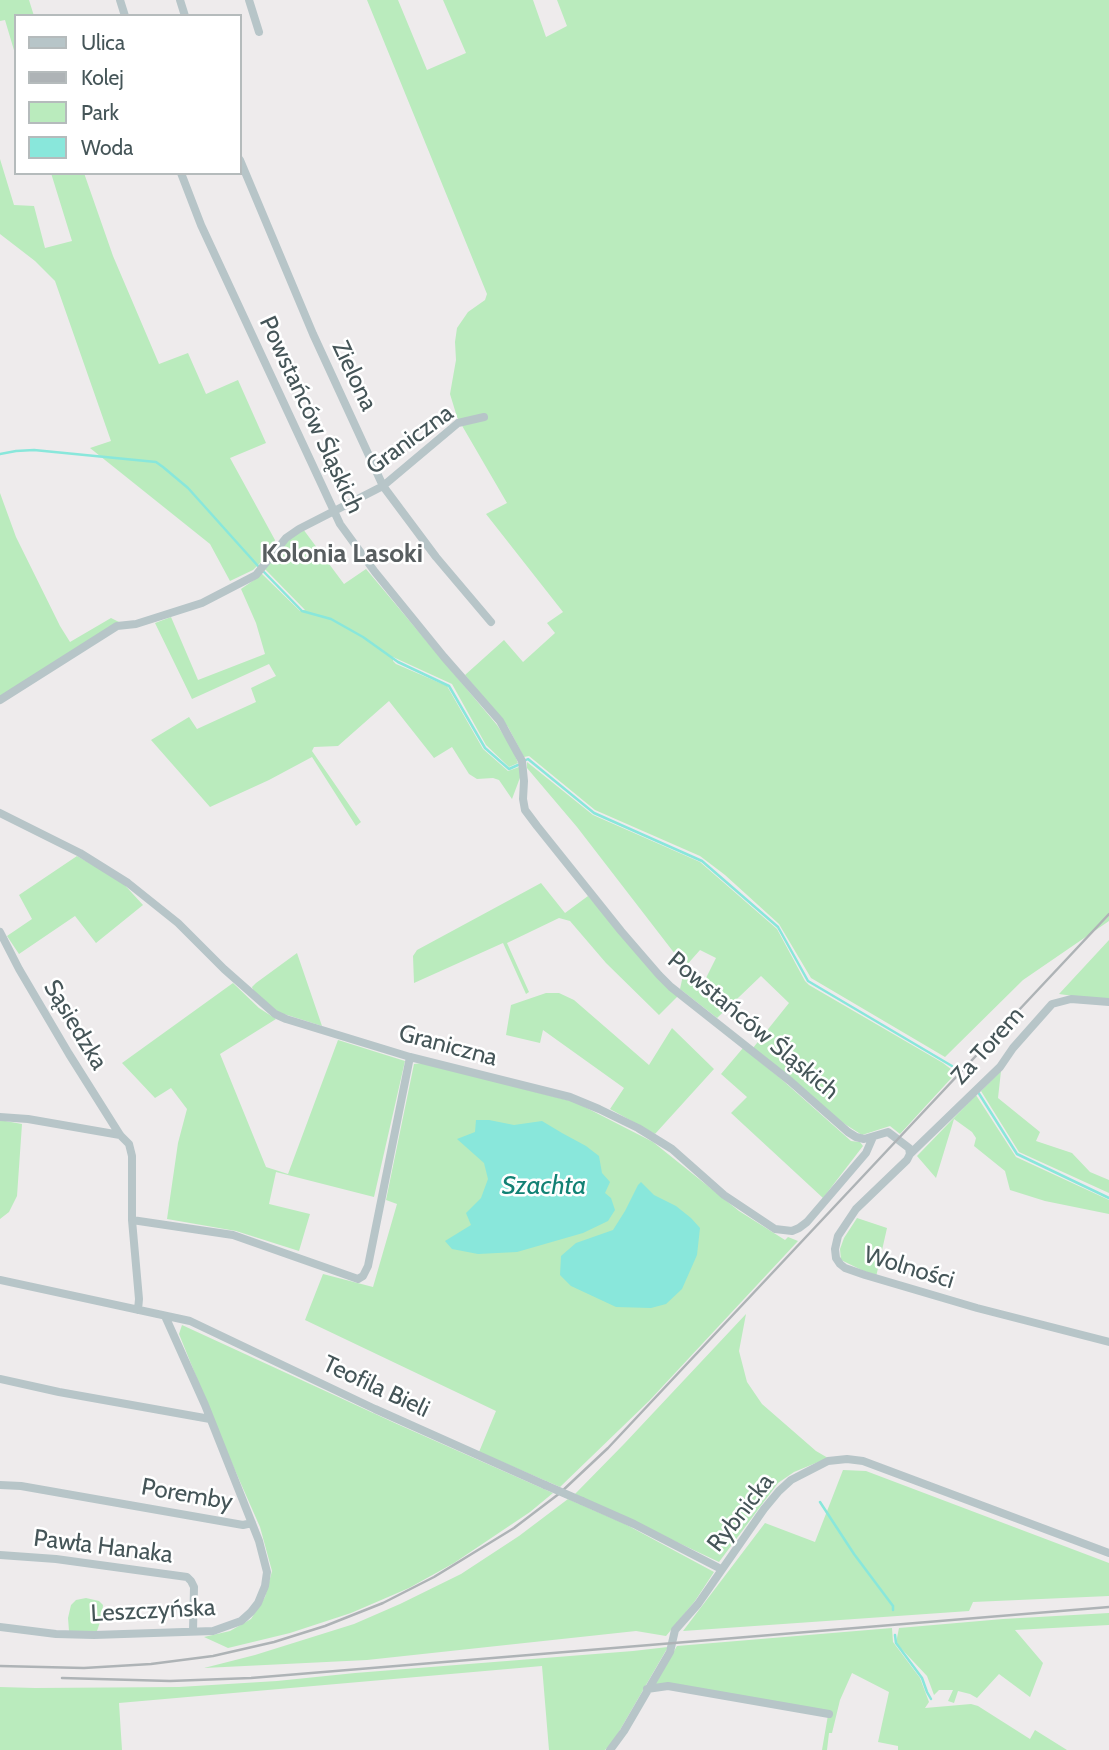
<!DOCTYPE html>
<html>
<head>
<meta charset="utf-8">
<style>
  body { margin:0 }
  #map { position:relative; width:1109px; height:1750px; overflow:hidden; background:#eeebec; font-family:Cabin,sans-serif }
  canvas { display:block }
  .legend { position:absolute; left:14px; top:14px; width:228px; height:161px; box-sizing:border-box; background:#fff; border:2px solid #b5bbbc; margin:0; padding:9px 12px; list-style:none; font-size:21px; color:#455558 }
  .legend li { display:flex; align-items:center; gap:14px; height:35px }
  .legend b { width:35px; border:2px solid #b5bbbc }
</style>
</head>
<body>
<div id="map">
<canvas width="1109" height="1750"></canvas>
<ul class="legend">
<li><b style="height:9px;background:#b7c5c8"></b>Ulica</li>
<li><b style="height:9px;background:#aeb3b6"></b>Kolej</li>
<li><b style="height:19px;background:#baebbd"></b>Park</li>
<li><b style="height:19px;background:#89e7db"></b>Woda</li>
</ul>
</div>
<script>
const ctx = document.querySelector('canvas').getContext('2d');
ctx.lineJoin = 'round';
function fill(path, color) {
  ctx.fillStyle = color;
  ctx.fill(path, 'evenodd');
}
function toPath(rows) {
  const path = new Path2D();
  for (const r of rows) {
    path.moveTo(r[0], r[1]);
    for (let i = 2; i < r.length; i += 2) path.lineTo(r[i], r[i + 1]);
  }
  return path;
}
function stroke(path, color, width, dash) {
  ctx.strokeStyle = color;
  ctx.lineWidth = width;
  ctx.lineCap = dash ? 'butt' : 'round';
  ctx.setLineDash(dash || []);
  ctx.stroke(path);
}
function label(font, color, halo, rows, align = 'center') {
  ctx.font = font + ' Cabin,sans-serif';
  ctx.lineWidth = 5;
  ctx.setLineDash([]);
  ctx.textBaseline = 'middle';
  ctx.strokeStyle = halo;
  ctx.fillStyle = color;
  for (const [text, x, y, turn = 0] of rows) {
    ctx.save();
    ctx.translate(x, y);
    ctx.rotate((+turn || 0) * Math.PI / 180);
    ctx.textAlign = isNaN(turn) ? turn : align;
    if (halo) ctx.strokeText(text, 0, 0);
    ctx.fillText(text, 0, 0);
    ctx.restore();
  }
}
fill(toPath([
  [0,0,29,0,34,16,16,16,16,57,5,20,0,21],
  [367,0,398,0,427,70,466,53,443,0,533,0,546,37,567,26,557,0,1109,0,1109,921,1023,980,945,1057,811,978,779,924,725,875,700,856,595,810,529,756,524,757,508,727,465,675,504,640,523,662,555,633,547,623,563,612,486,514,507,503,457,417,450,394,456,360,455,342,457,328,468,312,485,300,487,294],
  [0,159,14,205,34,206,45,248,72,241,51,173,84,173,113,256,159,364,188,353,206,394,238,380,266,443,230,458,275,540,272,548,266,557,253,570,230,581,210,544,90,448,111,441,55,281,35,261,0,234],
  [0,493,16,537,60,626,70,642,111,618,119,622,0,696],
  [303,529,344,584,366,569,497,725,512,748,518,763,509,767,486,745,452,684,393,657,393,661,396,664,447,686,483,749,508,771,519,767,521,775,512,799,499,780,493,778,477,779,469,774,452,747,434,758,389,701,338,746,314,747,312,751,361,822,356,826,312,757,269,780,210,807,151,740,189,717,197,729,256,702,251,688,276,676,269,664,192,699,155,623,171,617,198,680,265,654,256,623,241,589,254,580,261,573,300,611,305,610,264,568,288,539],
  [527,762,593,815,700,862,777,929,805,981,809,985,943,1063,956,1073,900,1134,890,1126,862,1135,840,1121,753,1048,789,1003,761,976,717,1018,680,989,684,971,705,980,716,958,700,950,685,967,577,827,527,768],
  [77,856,121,881,143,905,96,943,75,916,19,954,7,936,32,919,19,895],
  [541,883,565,913,588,896,678,996,659,1015,606,963,570,921,559,918,507,943,529,992,526,994,503,943,414,983,413,956,417,950],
  [1109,940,1109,1001,1059,994],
  [297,953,322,1026,284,1014,283,1015,265,1003,254,993,252,987,256,983],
  [233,983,259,1008,276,1019,220,1054,266,1167,288,1174,338,1040,405,1061,374,1197,276,1172,269,1204,310,1214,299,1251,236,1231,167,1219,178,1143,187,1109,171,1088,155,1098,122,1063],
  [546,993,559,993,574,1000,649,1065,672,1028,714,1069,655,1134,610,1109,624,1088,543,1030,540,1043,506,1035,511,1005],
  [743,1048,780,1078,851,1141,860,1142,863,1146,823,1198,731,1113,747,1097,721,1074],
  [422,1063,575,1102,653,1142,739,1211,785,1240,788,1237,798,1241,649,1401,560,1487,479,1452,496,1411,305,1320,323,1274,373,1287,397,1204,386,1200,414,1064],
  [1001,1071,998,1098,1040,1132,1036,1141,1072,1153,1090,1172,1109,1180,1109,1193,1019,1152,981,1091],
  [976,1095,1016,1157,1109,1200,1109,1214,1045,1201,1010,1190,1005,1171,974,1146,976,1138,972,1132,954,1119,936,1178,917,1156],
  [0,1120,22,1124,17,1196,9,1212,0,1219],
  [857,1218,887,1228,876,1277,841,1260,840,1249,844,1238],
  [746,1314,739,1351,747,1382,762,1404,816,1451,828,1458,794,1472,778,1483,719,1562,575,1494,624,1444],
  [182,1325,397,1424,553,1493,530,1512,454,1563,409,1588,351,1613,290,1633,228,1648,204,1637,230,1631,251,1619,265,1597,272,1571,260,1527,223,1443,179,1334],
  [843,1470,866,1471,1109,1563,1109,1596,973,1602,969,1611,683,1631,765,1523,815,1542],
  [568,1499,625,1524,714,1572,695,1601,666,1636,636,1631,367,1660,204,1668,255,1655,354,1624,400,1604,461,1574,519,1536],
  [86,1598,99,1601,103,1605,102,1616,97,1631,69,1631,68,1618,71,1605,76,1600],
  [1109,1613,1109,1625,1015,1630,1043,1663,1030,1697,999,1674,977,1698,970,1694,958,1691,954,1703,948,1701,953,1690,939,1690,934,1695,927,1676,896,1643,899,1628,1003,1619],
  [892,1628,893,1642,920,1678,929,1702,925,1708,971,1704,978,1706,1030,1739,1035,1730,1067,1750,898,1750,898,1746,878,1742,889,1692,852,1673,840,1700,832,1733,829,1733,827,1750,822,1750,828,1715,653,1686,677,1646],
  [668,1647,613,1742,605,1750,549,1750,542,1666,119,1703,122,1750,0,1750,0,1687,35,1688,179,1687,277,1681,355,1673,633,1651]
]), '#baebbd');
fill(toPath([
  [476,1120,489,1120,514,1125,542,1121,562,1133,586,1146,599,1156,602,1173,610,1182,605,1193,611,1198,615,1210,608,1221,583,1233,517,1252,478,1254,452,1249,445,1241,471,1225,466,1213,481,1198,488,1179,484,1163,457,1139,475,1132],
  [641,1182,654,1195,676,1206,691,1218,700,1228,697,1255,682,1289,666,1304,651,1308,616,1307,571,1286,560,1275,561,1256,576,1243,613,1230,625,1211,638,1185]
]), '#89e7db');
stroke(toPath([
  [0,454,16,451,34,450,156,462,163,467,188,488,258,566],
  [264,572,302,611,331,619,363,637,398,662,449,686,485,748,509,769,518,765],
  [524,761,528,759,594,813,702,861,778,927,808,981,952,1066],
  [978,1092,1017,1154,1109,1198],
  [820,1502,854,1554,893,1606,893,1610],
  [895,1635,896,1643,922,1678,927,1692,931,1699]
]), '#89e7db', 2.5);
stroke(toPath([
  [120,0,125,16],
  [180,0,185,16],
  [249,0,259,32],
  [240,160,313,334,383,486,436,557,491,622],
  [181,173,201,225,340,524,375,572,444,657,500,721,522,761,524,781,523,799,525,810,537,826,621,931,659,975,671,987,790,1081,848,1132,856,1137,864,1139,888,1132,909,1148,910,1154,907,1160,856,1209,838,1236,835,1249,836,1258,840,1264,845,1268,865,1275,977,1308,1109,1342],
  [0,700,117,626,136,624,202,603,256,575,286,538,299,529,383,486,458,423,484,417],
  [0,813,80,853,128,883,178,923,224,969,275,1014,286,1019,410,1057,570,1097,599,1109,638,1128,672,1149,724,1195,775,1229,792,1231,799,1228,807,1222,866,1153,873,1137],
  [0,932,19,969,69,1054,120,1135,129,1144,132,1156,132,1220,139,1299,138,1310],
  [0,1117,28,1119,120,1135],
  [910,1154,1000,1067,1013,1048,1052,1004,1071,999,1109,1002],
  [132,1220,233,1235,358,1279,363,1276,368,1266,410,1057],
  [0,1280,190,1321,375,1409,545,1485],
  [0,1379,59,1392,210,1419],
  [0,1485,21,1486,243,1525,252,1523],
  [582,1501,634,1524,721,1569],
  [0,1555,56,1559,187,1577,191,1581,194,1587,193,1631],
  [0,1627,56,1634,94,1635,213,1631,241,1621,251,1612,258,1603,265,1586,267,1572,259,1541,205,1405,165,1316],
  [647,1689,668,1686,829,1714],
  [610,1750,624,1731,670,1652,675,1630,698,1604,764,1509,779,1491,791,1480,828,1461,847,1459,863,1461,1109,1553]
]), '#b7c5c8', 8);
stroke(toPath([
  [0,1666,84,1668,151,1664,213,1656,274,1642,325,1626,383,1603,434,1577,514,1528,560,1493,608,1448,1109,914],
  [62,1678,170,1681,251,1678,1109,1607]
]), '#aeb3b6', 2.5);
stroke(toPath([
  [545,1485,582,1501]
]), '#b7c5c8', 8);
label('24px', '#455558', '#fff', [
  ["Zielona",354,376,65],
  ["Powstańców Śląskich",311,415,65],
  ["Graniczna",410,440,-36],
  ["Sąsiedzka",75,1025,59],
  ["Powstańców Śląskich",753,1026,40],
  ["Graniczna",448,1046,15],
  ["Za Torem",988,1046,-48],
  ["Wolności",909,1268,17],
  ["Teofila Bieli",376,1387,25],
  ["Poremby",187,1495,10],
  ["Rybnicka",741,1513,-52],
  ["Pawła Hanaka",103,1547,7],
  ["Leszczyńska",153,1611,-3]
]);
label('bold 26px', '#585e60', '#fff', [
  ["Kolonia Lasoki",342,554]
]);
label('italic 26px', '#128174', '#fff', [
  ["Szachta",544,1186]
]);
</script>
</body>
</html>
